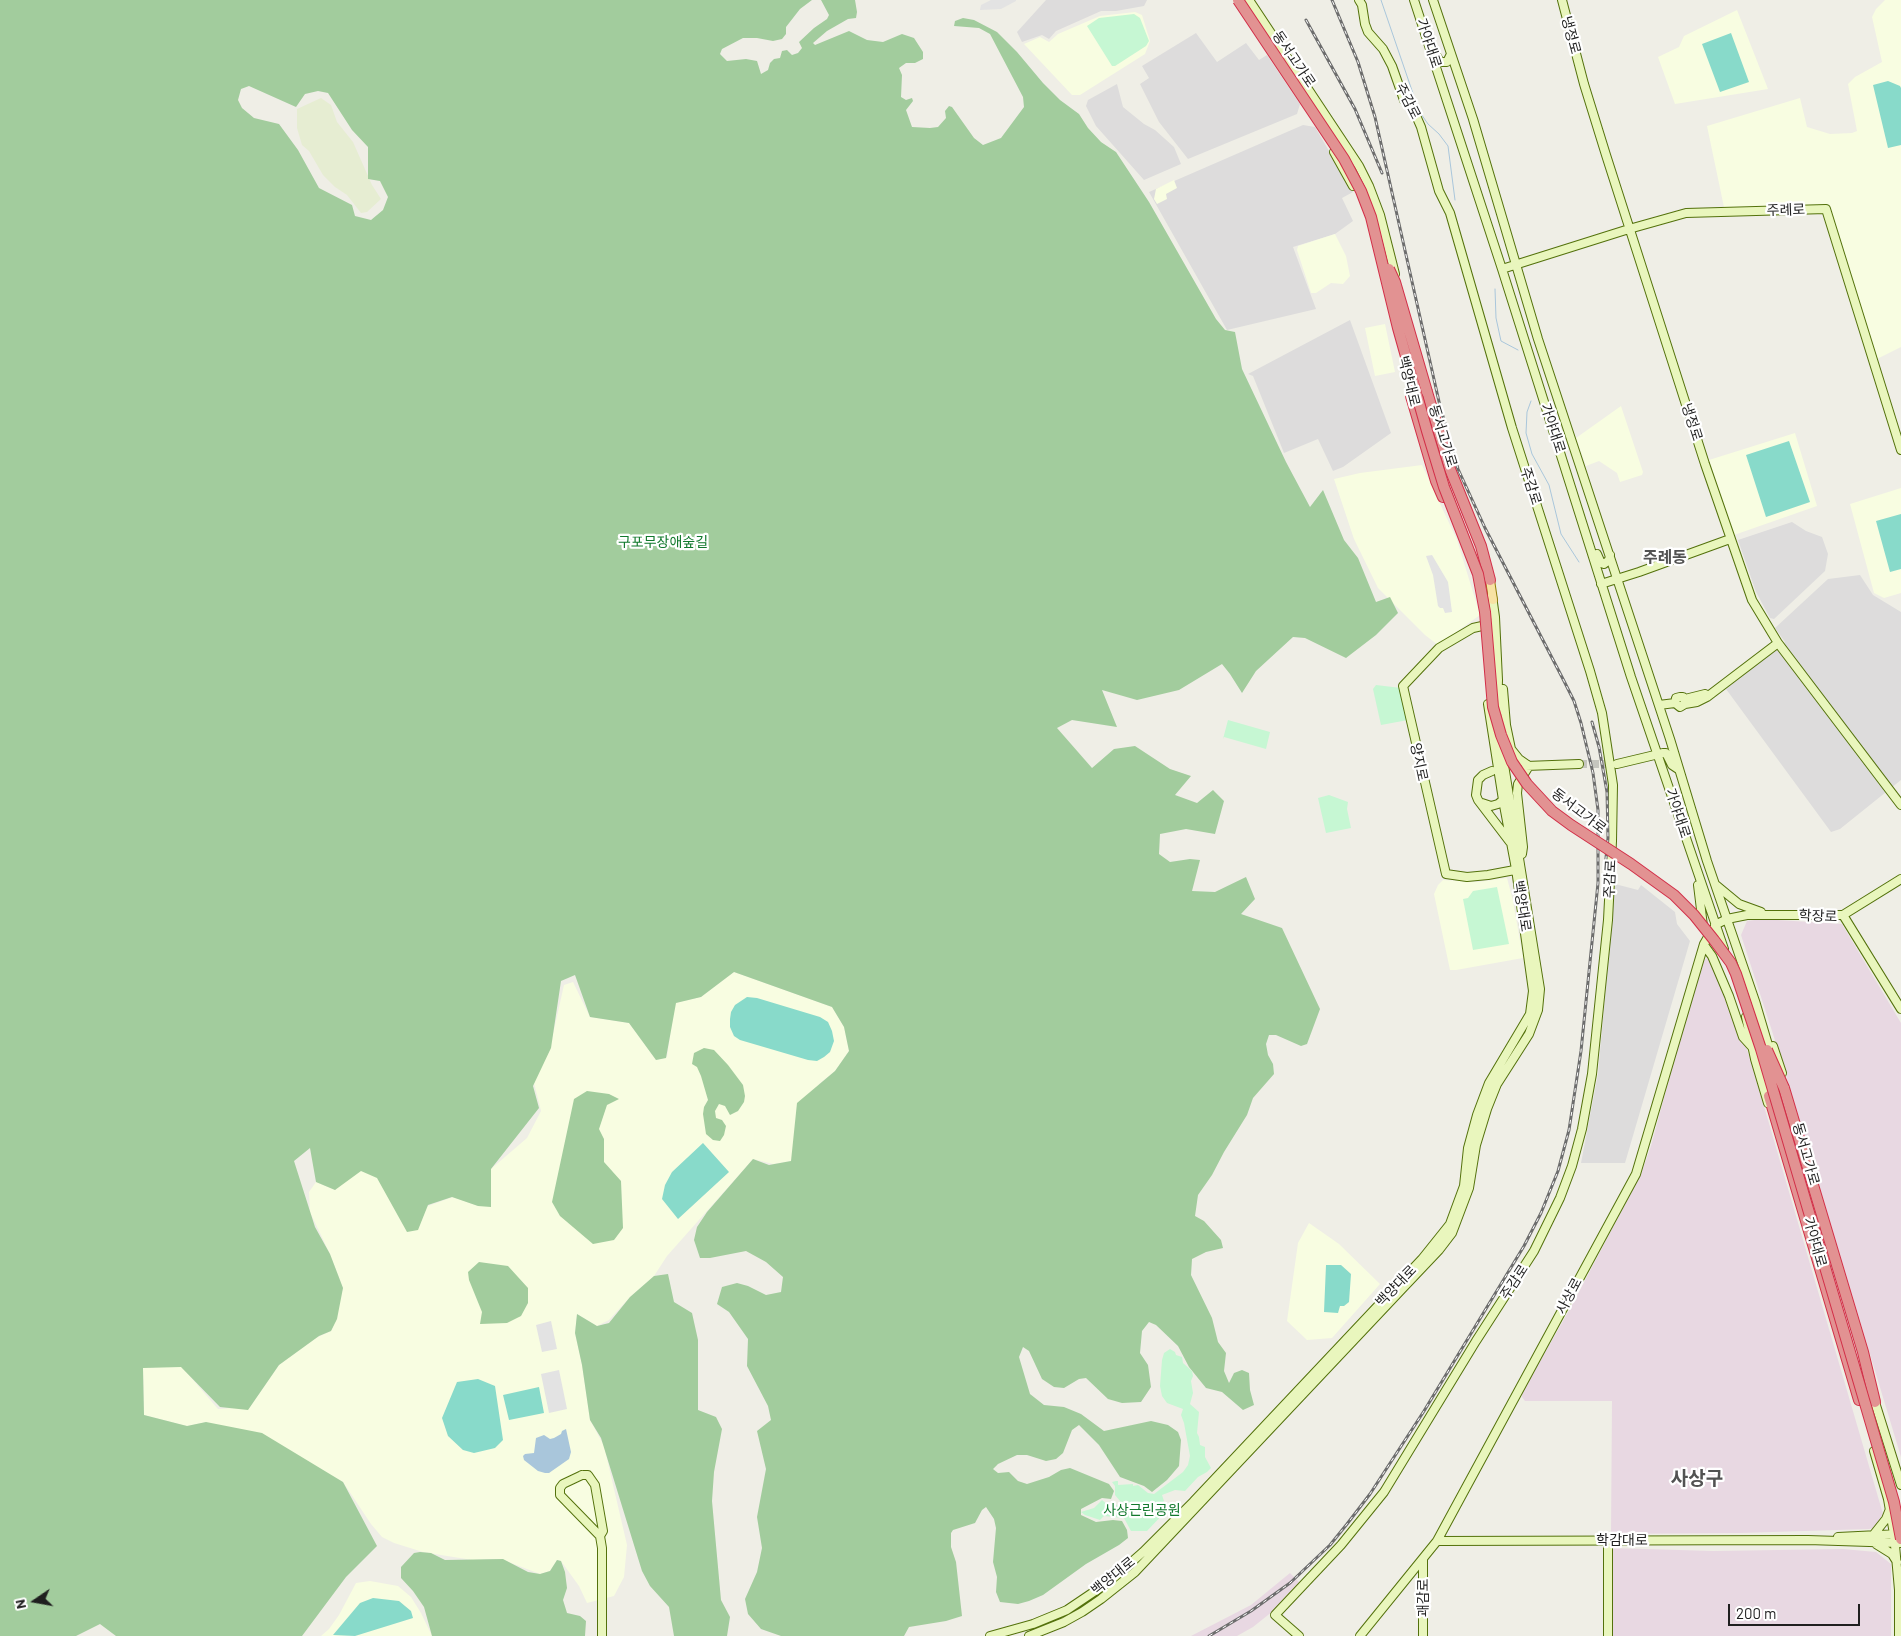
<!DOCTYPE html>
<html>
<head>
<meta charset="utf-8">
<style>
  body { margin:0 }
  #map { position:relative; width:1901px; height:1636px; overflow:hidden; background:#efeee6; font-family:Barlow,sans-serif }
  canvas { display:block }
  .north { position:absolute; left:10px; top:1576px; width:50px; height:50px; -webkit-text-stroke:4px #fff; paint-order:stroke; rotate:258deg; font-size:14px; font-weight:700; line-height:20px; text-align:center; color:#1f1f1f }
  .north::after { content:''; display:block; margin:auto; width:18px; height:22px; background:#1f1f1f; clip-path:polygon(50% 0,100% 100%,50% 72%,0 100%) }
  .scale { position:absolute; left:1728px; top:1604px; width:132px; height:22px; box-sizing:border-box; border:2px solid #1f1f1f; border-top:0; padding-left:6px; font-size:15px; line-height:18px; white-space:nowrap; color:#1f1f1f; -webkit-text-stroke:4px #fff; paint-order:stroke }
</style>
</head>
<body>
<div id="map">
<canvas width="1901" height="1636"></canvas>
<div class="north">N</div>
<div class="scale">200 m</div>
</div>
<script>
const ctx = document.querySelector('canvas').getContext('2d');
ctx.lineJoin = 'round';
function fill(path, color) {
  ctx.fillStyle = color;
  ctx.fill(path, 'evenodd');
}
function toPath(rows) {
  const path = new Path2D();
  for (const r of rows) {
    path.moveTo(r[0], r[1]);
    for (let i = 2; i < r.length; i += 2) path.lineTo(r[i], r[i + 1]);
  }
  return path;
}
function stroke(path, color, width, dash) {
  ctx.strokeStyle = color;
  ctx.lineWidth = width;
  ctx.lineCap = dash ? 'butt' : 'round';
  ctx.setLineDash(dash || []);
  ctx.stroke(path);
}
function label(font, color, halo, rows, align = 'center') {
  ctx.font = font + ' Barlow,"Noto Sans KR",sans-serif';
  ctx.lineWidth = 4.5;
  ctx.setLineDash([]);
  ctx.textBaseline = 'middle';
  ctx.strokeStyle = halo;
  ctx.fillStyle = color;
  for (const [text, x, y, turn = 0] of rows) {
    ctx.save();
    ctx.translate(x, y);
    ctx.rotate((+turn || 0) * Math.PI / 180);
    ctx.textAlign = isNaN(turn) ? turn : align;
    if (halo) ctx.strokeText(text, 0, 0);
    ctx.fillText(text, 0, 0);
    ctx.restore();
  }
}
fill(toPath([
  [1046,0,1147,0,1144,6,1116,11,1101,11,1056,31,1049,39,1042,35,1022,42,1017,32],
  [1196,33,1217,62,1246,43,1259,60,1267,55,1300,104,1297,114,1188,159,1159,122,1140,84,1149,78,1142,66],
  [1117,84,1123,107,1144,124,1155,130,1174,147,1181,164,1144,180,1096,126,1086,106,1088,100],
  [1303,125,1315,127,1353,192,1342,198,1353,221,1335,234,1293,247,1316,309,1227,330,1149,192],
  [1350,320,1391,433,1343,467,1333,471,1318,439,1284,453,1253,376,1248,374],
  [1792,522,1806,531,1822,537,1828,554,1825,571,1774,619,1770,618,1756,592,1738,540],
  [1860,575,1873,595,1901,612,1901,780,1840,829,1831,832,1726,689,1785,642,1775,628,1828,579],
  [1615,884,1638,890,1641,885,1675,912,1677,924,1690,941,1625,1163,1581,1163,1598,1074]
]), '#dddcdc');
fill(toPath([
  [1762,919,1842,924,1901,1023,1901,1457,1782,1062,1741,935,1747,921],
  [1710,956,1741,1031,1752,1065,1883,1514,1874,1528,1869,1529,1740,1533,1611,1534,1612,1401,1525,1401,1522,1397,1522,1393,1571,1307,1641,1174,1651,1146,1686,1016,1703,961],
  [1611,1548,1713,1551,1843,1549,1876,1552,1891,1564,1891,1636,1612,1636],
  [1290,1573,1300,1583,1273,1611,1253,1627,1237,1636,1191,1636,1251,1605]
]), '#e8d8e2');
fill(toPath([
  [1885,0,1901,0,1901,347,1873,361,1826,209,1725,212,1707,126,1800,98,1807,127,1830,134,1852,133,1857,131,1848,84,1855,77,1882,62,1872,17,1876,9],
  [1737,10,1768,89,1675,104,1658,57,1679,47,1684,36],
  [1135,12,1142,15,1150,41,1145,54,1080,95,1072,95,1024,44,1040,37,1049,42,1058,34,1100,16],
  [1174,180,1177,188,1166,194,1167,199,1157,204,1154,199,1156,189],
  [1335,234,1346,256,1350,276,1343,284,1331,283,1316,293,1311,293,1297,250,1298,246],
  [1385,324,1395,372,1375,376,1365,328],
  [1621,406,1643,472,1642,475,1620,482,1617,473,1599,461,1586,466,1576,438],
  [1795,433,1817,506,1734,535,1709,460],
  [1422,465,1457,540,1480,615,1438,645,1425,635,1378,588,1354,539,1334,479,1360,473],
  [1901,488,1901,593,1884,598,1874,593,1850,504],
  [1507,878,1513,901,1523,958,1456,970,1450,970,1434,894,1438,885,1443,880,1478,882],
  [734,972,832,1007,844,1027,849,1051,835,1071,819,1084,791,1161,773,1164,753,1159,667,1256,654,1276,630,1297,609,1320,597,1326,577,1314,575,1333,582,1365,590,1420,604,1446,627,1545,624,1577,614,1596,587,1603,579,1586,561,1561,557,1560,550,1571,540,1574,506,1561,493,1559,473,1560,447,1556,423,1552,394,1543,382,1537,371,1524,343,1482,206,1422,187,1426,144,1415,143,1368,181,1366,218,1409,250,1407,279,1365,316,1338,331,1331,343,1288,330,1254,310,1212,309,1192,316,1182,335,1190,360,1167,375,1174,418,1216,428,1206,453,1197,478,1206,491,1169,527,1138,541,1111,534,1083,551,1043,564,985,573,982,590,1017,629,1023,656,1060,667,1057,675,1003,701,997],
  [1309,1223,1339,1244,1380,1284,1332,1338,1307,1340,1287,1321,1298,1243],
  [370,1581,398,1586,411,1597,421,1613,432,1636,321,1636,329,1629,339,1615,356,1583]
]), '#f8fde1');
fill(toPath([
  [321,98,331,105,337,122,353,142,372,185,381,199,367,212,361,213,347,195,335,187,323,175,309,151,302,145,297,128,297,109]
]), '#e6edd2');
fill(toPath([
  [0,0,812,0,800,9,786,27,786,34,782,39,773,41,757,38,743,38,722,49,720,54,727,61,746,59,757,61,761,74,768,70,770,63,774,59,780,58,782,51,787,50,792,55,798,53,802,48,799,42,814,28,827,19,829,15,821,0,855,0,857,12,856,18,848,19,827,31,813,43,815,45,849,31,867,40,883,42,902,34,914,38,923,52,923,59,915,63,906,63,899,68,902,75,901,97,906,100,912,98,913,101,906,110,912,127,930,128,938,127,946,118,945,111,949,106,952,107,974,138,983,145,1001,138,1024,107,1023,97,990,34,979,28,954,26,955,21,963,18,974,20,997,32,1017,52,1043,83,1060,100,1079,114,1088,128,1101,142,1116,152,1149,202,1216,319,1225,330,1235,332,1242,369,1286,462,1310,507,1323,490,1344,540,1358,558,1376,602,1390,597,1398,613,1376,635,1346,658,1305,638,1293,637,1256,671,1242,693,1230,674,1222,664,1179,690,1137,700,1102,690,1117,727,1072,720,1057,728,1092,768,1114,749,1135,746,1170,769,1191,776,1175,795,1197,803,1213,790,1224,801,1215,834,1186,829,1160,834,1159,854,1170,862,1190,859,1200,860,1192,891,1215,892,1246,877,1255,899,1241,914,1282,928,1320,1009,1307,1044,1301,1046,1276,1035,1269,1035,1266,1044,1268,1055,1273,1064,1274,1074,1253,1098,1247,1115,1224,1152,1212,1175,1198,1195,1195,1216,1204,1221,1221,1240,1223,1248,1206,1252,1192,1259,1191,1275,1212,1318,1218,1342,1226,1353,1224,1371,1229,1383,1234,1373,1242,1370,1249,1373,1250,1390,1254,1405,1243,1410,1222,1392,1206,1388,1189,1367,1178,1346,1156,1325,1149,1322,1142,1331,1140,1353,1148,1365,1151,1387,1141,1402,1122,1403,1108,1399,1086,1378,1079,1379,1064,1388,1054,1387,1042,1379,1029,1351,1023,1347,1019,1357,1030,1394,1044,1405,1064,1407,1081,1414,1104,1431,1151,1421,1168,1425,1178,1432,1181,1440,1179,1466,1167,1480,1152,1492,1144,1486,1120,1477,1099,1445,1079,1425,1072,1430,1063,1453,1056,1459,1046,1461,1027,1455,1017,1455,998,1464,993,1469,998,1473,1009,1472,1018,1481,1027,1484,1049,1477,1061,1470,1070,1468,1109,1484,1114,1491,1111,1499,1102,1498,1081,1509,1081,1515,1096,1522,1113,1520,1122,1521,1127,1530,1128,1538,1119,1545,1086,1564,1043,1595,1029,1601,1018,1604,1000,1602,996,1592,997,1577,993,1562,996,1528,994,1519,986,1507,982,1510,975,1523,953,1530,951,1533,951,1547,956,1562,962,1616,946,1621,909,1627,904,1636,781,1636,761,1629,748,1614,745,1599,757,1572,762,1548,757,1517,766,1469,757,1431,771,1420,768,1406,747,1366,748,1339,729,1312,717,1304,722,1287,737,1283,748,1286,766,1295,781,1292,783,1277,766,1262,746,1251,710,1258,700,1258,694,1240,697,1227,707,1212,753,1159,769,1165,791,1161,797,1103,835,1071,849,1051,844,1027,832,1007,734,972,701,997,676,1003,666,1058,656,1060,629,1023,590,1017,575,975,561,981,551,1048,533,1086,539,1108,491,1169,491,1207,478,1206,452,1197,428,1205,418,1230,407,1232,377,1178,361,1171,335,1190,316,1182,310,1148,294,1161,315,1227,330,1254,343,1288,337,1319,331,1331,319,1336,279,1365,248,1410,220,1407,181,1367,143,1368,144,1415,187,1426,206,1422,262,1433,343,1482,377,1546,346,1577,302,1636,116,1636,100,1624,76,1636,0,1636],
  [249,86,296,107,305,94,318,91,328,93,352,130,368,147,368,179,380,181,388,197,383,210,371,220,355,216,352,205,319,188,298,150,279,124,254,118,242,108,238,100,241,89],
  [704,1048,714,1050,728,1065,743,1085,745,1096,744,1102,738,1111,730,1115,725,1106,719,1104,715,1111,716,1118,722,1120,726,1126,724,1135,720,1141,713,1140,706,1134,703,1114,704,1107,708,1100,701,1076,697,1067,692,1064,694,1053],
  [587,1091,609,1094,619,1099,607,1105,599,1129,604,1139,604,1162,621,1181,623,1228,614,1240,593,1244,560,1216,552,1202,574,1099],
  [479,1262,508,1266,528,1288,528,1303,521,1316,507,1323,480,1324,482,1312,469,1280,468,1272],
  [668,1274,674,1302,692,1313,698,1340,698,1410,716,1417,722,1429,714,1472,712,1501,721,1600,730,1617,727,1636,674,1636,669,1607,650,1586,642,1571,601,1438,590,1420,582,1365,575,1333,577,1314,597,1326,609,1323,630,1297,654,1276],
  [420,1552,431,1553,445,1560,503,1559,528,1572,540,1574,550,1571,557,1560,561,1561,565,1572,567,1588,563,1600,567,1613,580,1616,586,1621,585,1636,432,1636,424,1607,413,1591,401,1578,401,1567,414,1553]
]), '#a2cc9d');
fill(toPath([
  [1134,14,1140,18,1149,41,1146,46,1115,66,1112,66,1087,26,1099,18],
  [1376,685,1401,688,1408,720,1381,725,1373,689],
  [1228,720,1270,732,1266,749,1224,737,1223,739],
  [1329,795,1348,802,1347,809,1351,828,1326,833,1318,798],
  [1497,887,1509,944,1473,950,1463,899,1468,898,1473,891],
  [1170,1349,1175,1352,1176,1355,1182,1357,1183,1363,1192,1371,1193,1376,1191,1381,1193,1393,1190,1404,1199,1412,1197,1433,1199,1437,1200,1445,1205,1447,1205,1457,1211,1468,1207,1472,1198,1477,1185,1491,1175,1490,1162,1495,1164,1501,1162,1504,1166,1509,1165,1512,1147,1531,1131,1531,1124,1518,1104,1516,1100,1520,1085,1515,1081,1512,1094,1508,1102,1500,1108,1505,1112,1506,1114,1503,1118,1506,1120,1501,1115,1495,1115,1486,1112,1482,1116,1481,1118,1481,1118,1485,1133,1484,1133,1486,1138,1485,1148,1493,1154,1494,1183,1472,1188,1465,1190,1456,1184,1423,1181,1415,1183,1409,1167,1403,1162,1396,1160,1386,1162,1360,1164,1353]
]), '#c6f7d3');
fill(toPath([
  [1731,33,1749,82,1720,92,1702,44],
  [1888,81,1900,86,1901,88,1901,145,1888,148,1873,85],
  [1789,441,1810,502,1766,517,1746,455],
  [1901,514,1901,569,1890,572,1876,521],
  [747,997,757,998,820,1017,828,1022,832,1031,834,1041,830,1052,824,1057,817,1061,808,1060,740,1040,734,1036,730,1027,730,1019,731,1012,735,1005],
  [703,1143,729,1172,678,1219,662,1199,665,1185,672,1172],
  [1326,1265,1341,1265,1351,1274,1349,1302,1344,1306,1340,1306,1338,1313,1324,1312],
  [478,1379,495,1386,503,1440,495,1448,474,1453,463,1450,448,1436,442,1418,457,1382],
  [539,1387,544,1413,509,1420,503,1395],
  [373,1598,399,1601,411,1611,413,1618,355,1636,333,1635,360,1603]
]), '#88daca');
fill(toPath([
  [991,0,1016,0,1016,1,1001,9,980,10,981,5],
  [1432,555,1448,582,1452,612,1445,613,1443,608,1440,608,1438,606,1433,575,1426,556],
  [551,1321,557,1349,542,1352,536,1325],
  [559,1370,567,1409,549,1413,541,1374]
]), '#e3e3e3');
fill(toPath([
  [566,1429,571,1452,569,1459,549,1473,545,1473,538,1471,524,1460,523,1456,525,1454,534,1453,536,1438,544,1435,550,1439,554,1438,561,1434,562,1431]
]), '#a9c6db');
stroke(toPath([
  [1381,0,1419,111,1428,124,1439,134,1448,146,1455,200],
  [1495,289,1496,318,1501,341,1518,350],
  [1531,401,1527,412,1526,433,1532,454,1549,485,1561,534,1579,562]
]), '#a9c6db', 1);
stroke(toPath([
  [1579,764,1615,764]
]), '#c5c5be', 8, [8, 4]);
const secondary = toPath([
  [1249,0,1359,166,1369,186,1380,215,1395,274],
  [1414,0,1502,269,1631,677,1724,949],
  [1433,0,1473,119,1538,339,1670,739,1707,861,1755,1001,1771,1055],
  [1562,0,1584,84,1606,155,1705,464,1752,600,1778,643,1901,805],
  [1436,55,1440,62,1447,62,1451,54],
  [1334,152,1353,186],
  [1502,269,1629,229,1686,213,1826,209,1901,450],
  [1597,554,1601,563,1604,564,1609,560,1610,555],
  [1601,584,1639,572,1730,539],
  [1492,596,1495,617,1498,680,1497,714],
  [1491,624,1473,628,1439,648,1403,686,1446,874,1467,877,1488,875,1520,869],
  [1503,689,1506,725,1511,749,1519,759,1529,766,1518,784,1517,793,1523,847,1522,854],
  [1685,699,1705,694],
  [1685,704,1697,702,1707,697,1778,643],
  [1659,705,1675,703,1680,707,1685,704,1685,701,1683,697,1680,697,1676,698,1675,703],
  [1617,764,1663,753,1666,753,1672,765,1678,769],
  [1526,766,1579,764],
  [1492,771,1483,775,1478,780,1476,795,1478,800,1510,842],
  [1482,803,1491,806,1498,804,1503,800],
  [1698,885,1703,926],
  [1716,885,1739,904,1761,912],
  [1843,915,1901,879],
  [1715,925,1727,919,1747,915,1843,915,1901,1009],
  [1704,945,1712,956,1729,996,1743,1037,1753,1048],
  [1746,1017,1755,1059,1768,1103],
  [1773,1046,1782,1073],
  [1874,1399,1901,1485],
  [1874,1451,1888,1499,1894,1534,1899,1590,1899,1636],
  [582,1475,588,1475,595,1485,603,1531,600,1536,560,1495,560,1488,563,1484,582,1475],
  [1874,1534,1886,1519,1890,1509],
  [600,1536,602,1548,602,1636],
  [1838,1537,1899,1534],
  [1437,1541,1808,1540,1900,1543],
  [1608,1541,1608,1636],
  [1876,1544,1892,1554,1897,1562],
  [990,1636,1033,1624,1067,1610,1110,1581,1143,1552,1193,1502,1422,1259,1450,1224,1464,1186,1468,1148,1477,1115,1489,1083,1530,1014,1533,991,1516,869,1503,800,1488,704],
  [1029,1636,1064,1622,1082,1612,1101,1599,1135,1572,1402,1289,1439,1250,1452,1233,1469,1188,1476,1145,1487,1109,1497,1084,1529,1034,1538,1010,1540,989,1500,740],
  [1299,1636,1275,1615,1341,1545,1384,1492,1476,1341,1534,1251,1560,1198,1572,1166,1582,1129,1592,1074,1608,920,1612,841,1613,785,1602,713,1590,671,1512,428,1450,213,1439,191,1421,127,1414,111,1404,100,1392,66,1383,49,1368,32,1365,24,1362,5,1359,0],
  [1360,1636,1437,1541,1636,1174,1704,944,1712,930],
  [1423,1636,1423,1559]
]);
const primary = toPath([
  [1490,580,1493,600]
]);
const highway = toPath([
  [1427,392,1450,469,1481,546,1490,580],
  [1411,396,1436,481,1443,497],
  [1784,1088,1863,1352,1875,1402],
  [1769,1096,1859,1400]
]);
stroke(secondary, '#53710b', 10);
stroke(primary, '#927e08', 10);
stroke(highway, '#d22f48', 12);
stroke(secondary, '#e9f6bd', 8);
stroke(primary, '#f7e2a3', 8);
stroke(highway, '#e29292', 10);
const rail = toPath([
  [1306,20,1355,109,1382,173],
  [1592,722,1599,747,1607,792,1608,838,1605,868],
  [1209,1636,1251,1611,1290,1583,1330,1545,1347,1524,1370,1494,1424,1411,1524,1246,1541,1213,1558,1171,1569,1130,1581,1051,1598,883,1598,810,1593,773,1581,723,1574,701,1564,681,1485,528,1458,469,1440,406,1375,117,1358,62,1332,0]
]);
stroke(rail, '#6d6d6d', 3);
stroke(rail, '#fff', 1, [4]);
const highwayBridge = toPath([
  [1238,0,1344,159,1361,191,1371,217,1398,328,1427,431,1444,487,1478,574,1485,612,1493,707,1501,735,1512,762,1527,784,1552,811,1571,825,1631,864,1674,895,1694,915,1714,940,1731,963,1736,974,1761,1049,1894,1502,1901,1539],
  [1389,269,1395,282,1427,392],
  [1767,1050,1784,1088]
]);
stroke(highwayBridge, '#d22f48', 12, []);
stroke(highwayBridge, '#e29292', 10);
label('14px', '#1f1f1f', '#fff', [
  ["냉정로",1571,35,75],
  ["가야대로",1429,43,72],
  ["동서고가로",1294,59,56],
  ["주감로",1408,101,63],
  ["주례로",1786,210,-2],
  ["백양대로",1409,381,76],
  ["냉정로",1692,422,72],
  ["가야대로",1553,428,72],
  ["동서고가로",1443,436,73],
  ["주감로",1531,486,72],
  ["양지로",1419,762,78],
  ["동서고가로",1579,811,37],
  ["가야대로",1678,813,72],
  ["주감로",1610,879,-87],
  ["백양대로",1522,906,81],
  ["학장로",1818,916,2],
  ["동서고가로",1806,1154,74],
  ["가야대로",1815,1242,74],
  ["주감로",1514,1282,-57],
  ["백양대로",1396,1286,-46],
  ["사상로",1569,1296,-62],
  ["학감대로",1622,1540],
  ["백양대로",1113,1576,-39],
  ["괘감로",1423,1598,-90]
]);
label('14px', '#12792d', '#fff', [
  ["구포무장애숲길",663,542],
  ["사상근린공원",1142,1510]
]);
label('bold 16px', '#525252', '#fff', [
  ["주례동",1665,558]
]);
label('bold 19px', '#525252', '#fff', [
  ["사상구",1697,1479]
]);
</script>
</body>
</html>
